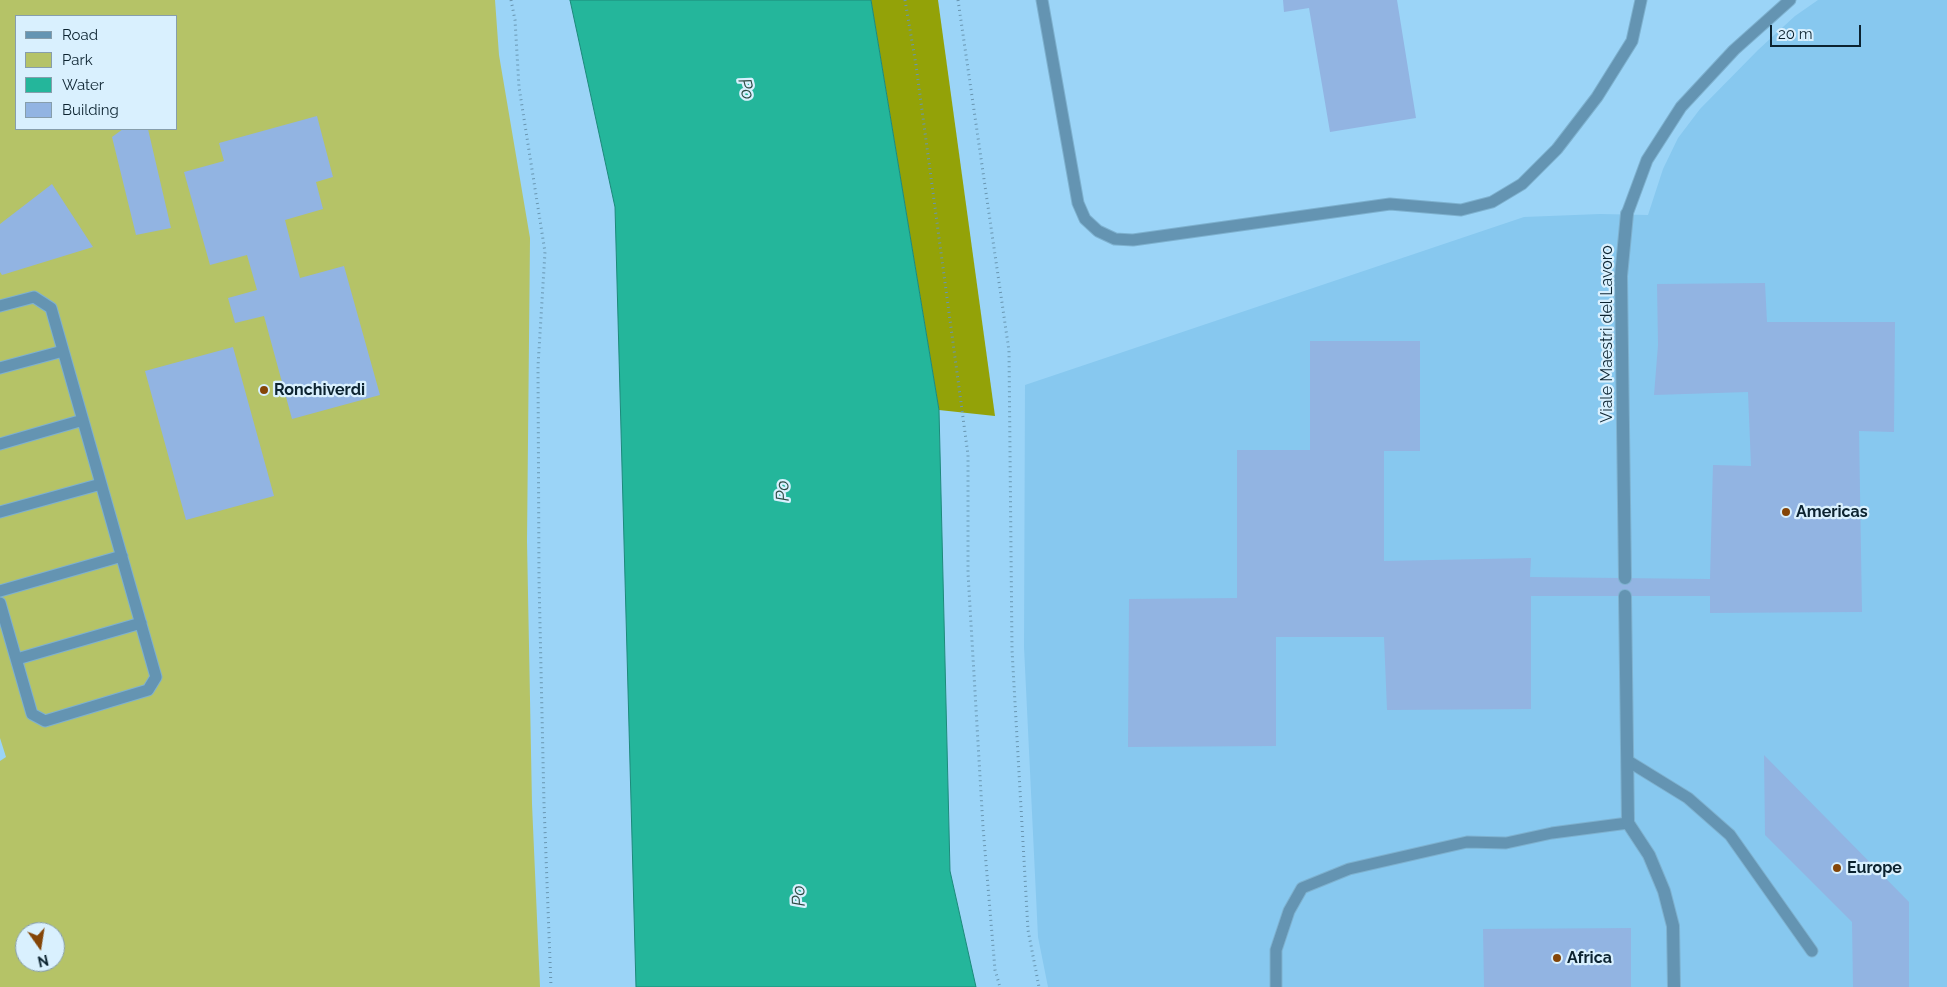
<!DOCTYPE html>
<html>
<head>
<meta charset="utf-8">
<style>
  body { margin:0 }
  #map { position:relative; width:1947px; height:987px; overflow:hidden; background:#9bd4f7; font-family:Raleway,sans-serif }
  canvas { display:block }
  .legend { position:absolute; left:15px; top:15px; width:162px; height:115px; box-sizing:border-box; background:#d9f0fe; border:1px solid #879eac; margin:0; padding:6px 9px; list-style:none; font-size:15px; color:#0c2330 }
  .legend li { display:flex; align-items:center; gap:10px; height:25px }
  .legend b { width:25px; border:1px solid #879eac }
  .north { position:absolute; left:15px; top:922px; width:50px; height:50px; box-sizing:border-box; background:#d9f0fe; border:1px solid #879eac; border-radius:50%; rotate:167deg; font-size:14px; font-weight:700; line-height:20px; text-align:center; color:#0c2330 }
  .north::after { content:''; display:block; margin:auto; width:18px; height:22px; background:#844508; clip-path:polygon(50% 0,100% 100%,50% 72%,0 100%) }
  .scale { position:absolute; left:1770px; top:25px; width:91px; height:22px; box-sizing:border-box; border:2px solid #0c2330; border-top:0; padding-left:6px; font-size:15px; line-height:18px; white-space:nowrap; color:#0c2330; -webkit-text-stroke:4px #d9f0fe; paint-order:stroke }
</style>
</head>
<body>
<div id="map">
<canvas width="1947" height="987"></canvas>
<ul class="legend">
<li><b style="height:6px;background:#6494b2"></b>Road</li>
<li><b style="height:14px;background:#b5c367"></b>Park</li>
<li><b style="height:14px;background:#24b69b"></b>Water</li>
<li><b style="height:14px;background:#92b4e2"></b>Building</li>
</ul>
<div class="north">N</div>
<div class="scale">20 m</div>
</div>
<script>
const ctx = document.querySelector('canvas').getContext('2d');
ctx.lineJoin = 'round';
function fill(path, color) {
  ctx.fillStyle = color;
  ctx.fill(path, 'evenodd');
}
function toPath(rows) {
  const path = new Path2D();
  for (const r of rows) {
    path.moveTo(r[0], r[1]);
    for (let i = 2; i < r.length; i += 2) path.lineTo(r[i], r[i + 1]);
  }
  return path;
}
function stroke(path, color, width, dash) {
  ctx.strokeStyle = color;
  ctx.lineWidth = width;
  ctx.lineCap = dash ? 'butt' : 'round';
  ctx.setLineDash(dash || []);
  ctx.stroke(path);
}
function label(font, color, halo, rows, align = 'center') {
  ctx.font = font + ' Raleway,sans-serif';
  ctx.lineWidth = 4.5;
  ctx.setLineDash([]);
  ctx.textBaseline = 'middle';
  ctx.strokeStyle = halo;
  ctx.fillStyle = color;
  for (const [text, x, y, turn = 0] of rows) {
    ctx.save();
    ctx.translate(x, y);
    ctx.rotate((+turn || 0) * Math.PI / 180);
    ctx.textAlign = isNaN(turn) ? turn : align;
    if (halo) ctx.strokeText(text, 0, 0);
    ctx.fillText(text, 0, 0);
    ctx.restore();
  }
}
fill(toPath([
  [1818,0,1947,0,1947,987,1048,987,1038,937,1024,647,1025,385,1524,217,1600,214,1648,215,1663,169,1678,138,1700,109,1758,50,1795,16]
]), '#87c8ef');
fill(toPath([
  [0,0,495,0,499,55,530,238,527,541,532,804,540,987,0,987,0,761,6,757,0,738],
  [16,16,176,16,176,129,16,129],
  [25,932,55,932,55,962,25,962]
]), '#b5c367');
fill(toPath([
  [871,0,938,0,995,416,939,410]
]), '#93a208');
const water = toPath([
  [570,0,871,0,939,410,950,871,976,987,636,987,615,207,570,0]
]);
fill(water, '#24b69b');
stroke(water, '#1d8a7b', 1);
fill(toPath([
  [1283,0,1397,0,1416,118,1330,132,1309,8,1284,12],
  [317,116,333,177,316,182,323,209,285,220,300,278,344,266,380,395,292,419,264,316,235,323,228,298,257,290,247,255,210,265,184,172,224,161,219,143],
  [123,129,148,129,171,228,136,235,112,137],
  [52,184,93,247,2,275,0,272,0,224],
  [1765,283,1767,322,1895,322,1894,432,1859,431,1862,612,1710,613,1710,596,1531,596,1531,709,1387,710,1384,637,1276,637,1276,746,1128,747,1129,599,1237,598,1237,450,1310,450,1310,341,1420,341,1420,451,1384,451,1384,561,1531,558,1530,577,1710,579,1713,465,1751,466,1748,392,1654,395,1658,345,1657,284],
  [233,347,274,496,186,520,145,371],
  [1764,755,1909,902,1909,987,1853,987,1852,922,1765,835],
  [1631,928,1631,987,1484,987,1483,929]
]), '#92b4e2');
const lane = toPath([
  [1042,0,1078,203,1085,219,1098,231,1115,239,1133,240,1390,204,1461,210,1492,202,1522,184,1557,149,1597,97,1632,41,1641,0],
  [1627,214,1647,160,1681,107,1734,50,1790,0],
  [0,306,34,297,51,308,156,677,148,690,45,721,32,714,0,603],
  [0,368,63,351],
  [0,444,83,420],
  [0,512,101,484],
  [0,591,122,556],
  [17,659,141,623],
  [1628,761,1688,798,1730,835,1812,951],
  [1276,987,1276,950,1289,911,1302,888,1349,869,1467,842,1506,843,1552,833,1628,823]
]);
const street = toPath([
  [1625,578,1621,276,1627,214],
  [1625,596,1628,823,1649,855,1664,891,1673,926,1674,987]
]);
stroke(lane, '#7eb1cf', 13);
stroke(street, '#7eb1cf', 14);
stroke(toPath([
  [511,0,515,20,519,87,545,252,538,366,539,579,544,804,551,987],
  [905,0,916,65,968,455,968,573,983,827,995,970,1000,987],
  [958,0,1009,351,1012,650,1028,930,1039,987]
]), '#6996b1', 3, [1, 4]);
stroke(lane, '#6494b2', 11);
stroke(street, '#6494b2', 12);
for (const [x, y, r, color] of [
  [264,390,5,"#844508"],
  [1786,512,5,"#844508"],
  [1837,868,5,"#844508"],
  [1557,958,5,"#844508"]
]) {
  const dot = new Path2D();
  dot.arc(x, y, r, 0, 2 * Math.PI);
  ctx.fillStyle = color;
  ctx.fill(dot);
  stroke(dot, '#d9f0fe', 2);
}
label('16px', '#0c2330', '#d9f0fe', [
  ["Viale Maestri del Lavoro",1607,334,-90]
]);
label('bold 16px', '#0c2330', '#d9f0fe', [
  ["Ronchiverdi",274,390],
  ["Americas",1796,512],
  ["Europe",1847,868],
  ["Africa",1567,958]
], 'left');
label('italic 18px', '#2d4a42', '#d9f0fe', [
  ["Po",746,89,76],
  ["Po",783,491,-92],
  ["Po",799,896,-92]
]);
</script>
</body>
</html>
